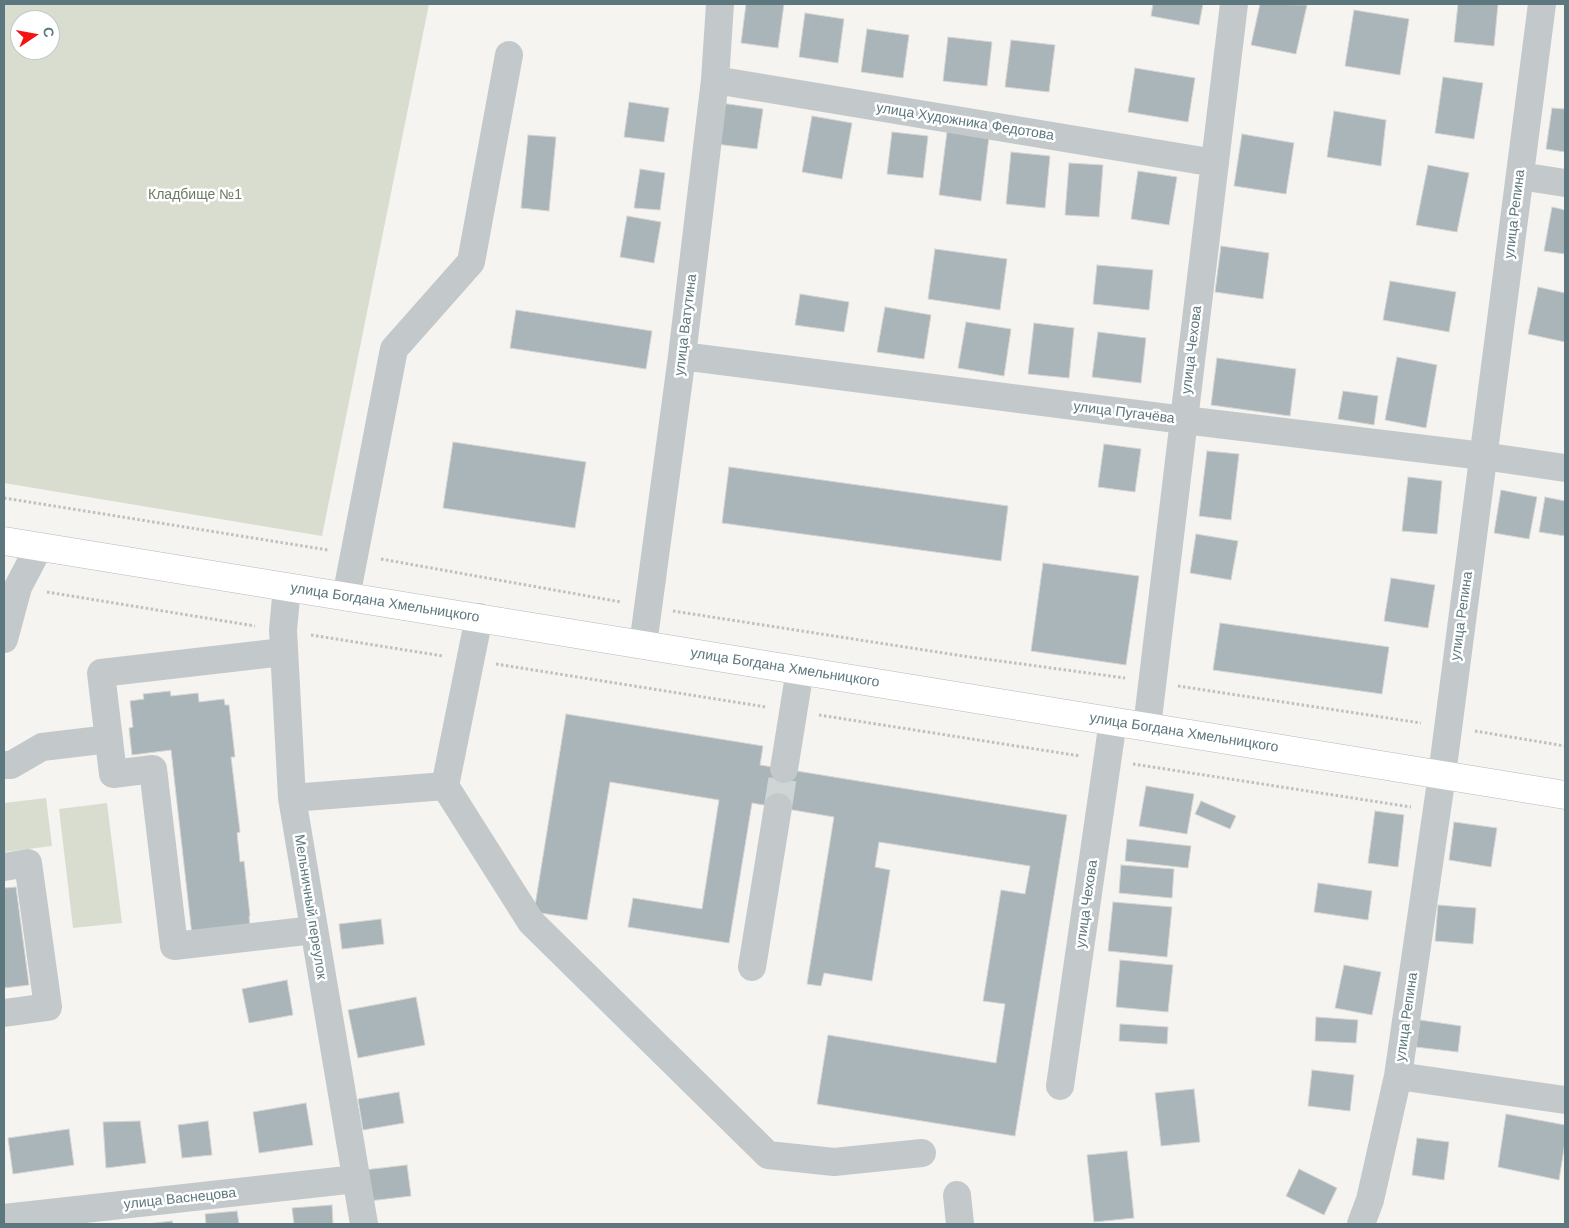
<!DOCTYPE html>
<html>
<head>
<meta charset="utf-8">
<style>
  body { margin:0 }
  #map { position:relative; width:1569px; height:1228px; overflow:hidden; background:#f5f4f0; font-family:Arial,sans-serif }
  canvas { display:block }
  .frame { position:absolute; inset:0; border:5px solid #5c777e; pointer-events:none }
  .north { position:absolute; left:10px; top:10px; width:50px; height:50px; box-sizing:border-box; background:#fff; border:1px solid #bec9cb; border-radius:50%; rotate:78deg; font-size:14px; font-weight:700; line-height:20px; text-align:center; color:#5c777e }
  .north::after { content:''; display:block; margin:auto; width:18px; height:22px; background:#f41310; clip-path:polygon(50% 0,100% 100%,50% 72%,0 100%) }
</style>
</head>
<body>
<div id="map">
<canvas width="1569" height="1228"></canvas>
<div class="frame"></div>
<div class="north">С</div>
</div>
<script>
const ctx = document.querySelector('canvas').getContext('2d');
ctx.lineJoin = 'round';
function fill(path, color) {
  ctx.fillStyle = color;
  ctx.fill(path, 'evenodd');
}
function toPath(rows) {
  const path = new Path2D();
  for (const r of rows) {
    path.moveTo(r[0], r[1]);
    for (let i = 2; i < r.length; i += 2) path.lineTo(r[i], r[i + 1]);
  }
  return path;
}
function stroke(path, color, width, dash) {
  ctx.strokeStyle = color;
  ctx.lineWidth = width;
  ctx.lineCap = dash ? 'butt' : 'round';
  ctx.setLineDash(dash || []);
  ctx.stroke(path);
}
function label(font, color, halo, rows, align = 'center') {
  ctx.font = font + ' Arial,sans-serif';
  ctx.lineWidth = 5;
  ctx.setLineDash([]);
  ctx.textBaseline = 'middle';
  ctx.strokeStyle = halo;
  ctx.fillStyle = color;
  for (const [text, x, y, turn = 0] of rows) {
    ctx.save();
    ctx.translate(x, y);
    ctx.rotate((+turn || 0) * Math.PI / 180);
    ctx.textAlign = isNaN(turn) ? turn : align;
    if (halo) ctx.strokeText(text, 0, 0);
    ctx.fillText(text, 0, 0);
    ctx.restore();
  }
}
fill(toPath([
  [4,4,429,4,322,536,4,483],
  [20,20,50,20,50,50,20,50],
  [46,798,52,846,4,852,4,803],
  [107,803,122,923,73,928,59,809]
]), '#d8ddd0');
const building = toPath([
  [746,4,784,4,778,48,741,43,746,4],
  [1153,4,1203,4,1199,25,1151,16,1153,4],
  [1260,4,1307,5,1296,54,1251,45,1260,4],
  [1458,4,1498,4,1494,46,1454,42,1458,4],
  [1354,10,1409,19,1400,75,1345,66,1354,10],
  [805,13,844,19,838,63,799,57,805,13],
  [867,29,909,35,903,78,861,72,867,29],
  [948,37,992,42,987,86,943,81,948,37],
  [1011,40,1055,45,1049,92,1005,87,1011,40],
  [1135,68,1195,78,1188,122,1128,112,1135,68],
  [1443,77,1483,83,1474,139,1435,133,1443,77],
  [629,102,669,108,664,142,624,137,629,102],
  [721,103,763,109,757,149,716,144,721,103],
  [1552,108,1565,109,1565,152,1546,149,1552,108],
  [1334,111,1386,120,1381,166,1327,157,1334,111],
  [812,116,852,123,842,179,802,172,812,116],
  [892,132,928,136,923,178,887,174,892,132],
  [947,132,989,137,981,201,939,195,947,132],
  [1242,134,1294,143,1286,194,1234,186,1242,134],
  [528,135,556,137,549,211,521,208,528,135],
  [1011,152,1050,156,1045,208,1006,204,1011,152],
  [1069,163,1103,165,1099,217,1065,215,1069,163],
  [1428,165,1469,173,1457,232,1416,225,1428,165],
  [640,169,665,173,660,210,634,208,640,169],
  [1138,171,1177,177,1169,225,1131,219,1138,171],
  [1552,207,1565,210,1565,254,1544,251,1552,207],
  [627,216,661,222,654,263,620,257,627,216],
  [1221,246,1269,253,1263,299,1215,292,1221,246],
  [935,249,1007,259,1000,310,928,299,935,249],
  [1097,265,1153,270,1149,310,1093,304,1097,265],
  [1390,281,1456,292,1449,332,1383,320,1390,281],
  [1538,287,1565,293,1565,342,1528,334,1538,287],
  [800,294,849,302,844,332,795,325,800,294],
  [885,307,931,315,924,359,877,352,885,307],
  [516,310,652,331,646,369,510,348,516,310],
  [966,322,1011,329,1004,376,958,368,966,322],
  [1034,323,1074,328,1069,378,1028,374,1034,323],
  [1098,332,1146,338,1141,383,1092,377,1098,332],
  [1397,357,1437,365,1426,428,1385,420,1397,357],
  [1217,358,1296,369,1290,416,1211,405,1217,358],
  [1343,391,1378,396,1374,425,1338,419,1343,391],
  [453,442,586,462,575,528,443,508,453,442],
  [1104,444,1141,449,1135,492,1098,487,1104,444],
  [1207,451,1239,454,1231,520,1199,516,1207,451],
  [729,467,1008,506,1001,561,722,523,729,467],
  [1408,477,1442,481,1437,534,1402,531,1408,477],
  [1501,490,1537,497,1529,539,1494,533,1501,490],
  [1545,497,1565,501,1565,536,1539,532,1545,497],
  [1196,534,1238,541,1231,580,1190,573,1196,534],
  [1043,563,1139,576,1126,665,1031,651,1043,563],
  [1391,578,1435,585,1428,628,1384,621,1391,578],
  [1220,623,1389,647,1382,694,1213,670,1220,623],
  [170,691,171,696,198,693,199,702,224,699,225,705,229,705,235,757,231,757,240,832,237,833,240,862,244,861,250,916,249,916,250,929,192,935,171,750,132,755,129,728,133,727,130,701,144,699,143,694,170,691],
  [566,714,763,746,760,765,1067,815,1015,1136,817,1104,828,1035,996,1063,1005,1004,983,1001,1001,890,1025,894,1030,866,879,842,875,867,890,870,872,981,824,973,821,986,807,984,834,817,752,803,729,943,628,927,633,898,702,909,719,800,610,782,587,920,534,912,566,714],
  [1146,786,1194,794,1187,834,1139,826,1146,786],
  [1201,801,1236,816,1230,829,1195,814,1201,801],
  [1375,811,1404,815,1398,867,1368,863,1375,811],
  [1454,822,1497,828,1491,867,1449,860,1454,822],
  [1127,839,1191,846,1188,868,1125,861,1127,839],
  [1121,865,1174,869,1172,898,1119,893,1121,865],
  [1318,883,1372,891,1368,920,1314,912,1318,883],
  [16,887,29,985,4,988,4,888,16,887],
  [1113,902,1172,907,1167,957,1108,951,1113,902],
  [1438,905,1476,908,1473,944,1435,941,1438,905],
  [381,919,384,944,342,949,339,924,381,919],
  [1120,960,1173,965,1168,1012,1116,1007,1120,960],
  [1344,965,1381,972,1372,1015,1335,1008,1344,965],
  [287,980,293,1015,249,1023,242,989,287,980],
  [416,997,425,1045,358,1058,348,1010,416,997],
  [1316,1017,1358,1020,1356,1043,1315,1041,1316,1017],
  [1420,1020,1461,1026,1458,1052,1416,1047,1420,1020],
  [1120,1024,1168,1027,1167,1044,1119,1041,1120,1024],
  [1312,1070,1354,1075,1350,1111,1308,1106,1312,1070],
  [1194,1089,1200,1142,1161,1146,1155,1093,1194,1089],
  [399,1092,404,1123,363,1130,358,1099,399,1092],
  [306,1103,313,1145,259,1153,253,1112,306,1103],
  [1506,1114,1565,1125,1565,1142,1559,1180,1498,1167,1506,1114],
  [140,1121,146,1163,106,1168,103,1122,140,1121],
  [208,1121,212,1155,182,1158,178,1125,208,1121],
  [69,1129,74,1165,13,1174,8,1138,69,1129],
  [1417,1138,1449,1142,1444,1180,1412,1175,1417,1138],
  [1127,1151,1134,1218,1094,1222,1087,1155,1127,1151],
  [407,1165,411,1196,369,1201,364,1170,407,1165],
  [1299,1169,1337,1188,1324,1215,1286,1196,1299,1169],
  [332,1205,333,1224,294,1224,292,1208,332,1205],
  [237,1211,239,1224,206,1224,205,1214,237,1211],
  [172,1221,173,1224,146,1224,172,1221]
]);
fill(building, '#a9b5b8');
stroke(building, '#d6d5d3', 1);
stroke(toPath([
  [778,807,784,769]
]), '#cfd5d4', 28, [28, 14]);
const major = toPath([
  [4,541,1565,795]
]);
stroke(major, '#b4babc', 29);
stroke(toPath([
  [4,498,328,550],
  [381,559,621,602],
  [47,592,255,626],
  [673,611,963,656,1125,678],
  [311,635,443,656],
  [496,664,766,707],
  [1178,686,1421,723],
  [819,715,1080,756],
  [1475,731,1565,746],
  [1133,764,1411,807]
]), '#bec1c2', 3, [2.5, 2.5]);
stroke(toPath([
  [715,80,1215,163],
  [1520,176,1565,183],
  [682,356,1184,420,1483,456,1565,468],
  [287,587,283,630,292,798,364,1224],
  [346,597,394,349,471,262,509,55],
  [479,617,445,786,531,922,768,1155,834,1162,922,1153],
  [4,639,18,587,39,547],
  [643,645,682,356,715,80,720,4],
  [283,652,101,673,113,774,153,769,174,946,314,930],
  [1147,727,1234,4],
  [4,765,11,765,42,747,109,739],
  [784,769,800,670],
  [292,798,445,786],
  [4,867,28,863,48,1007,4,1013],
  [752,967,778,807],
  [1398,1076,1565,1100],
  [1060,1086,1113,721],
  [957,1195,960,1224],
  [4,1218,356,1179],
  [1361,1224,1370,1200,1398,1076,1442,775,1542,4]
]), '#c3c9ca', 28);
stroke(major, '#fff', 28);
label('14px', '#5c777e', '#fff', [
  ["улица Художника Федотова",965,122,9],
  ["улица Репина",1515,214,-83],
  ["улица Ватутина",686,325,-83],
  ["улица Чехова",1192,350,-83],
  ["улица Пугачёва",1124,413,7],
  ["улица Богдана Хмельницкого",385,603,9],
  ["улица Репина",1462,616,-82],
  ["улица Богдана Хмельницкого",785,668,9],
  ["улица Богдана Хмельницкого",1184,733,9],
  ["улица Чехова",1087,904,-82],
  ["Мельничный переулок",310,907,81],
  ["улица Репина",1407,1017,-82],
  ["улица Васнецова",180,1199,-6]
]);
label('14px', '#6b7b60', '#fff', [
  ["Кладбище №1",195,195]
]);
</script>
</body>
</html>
